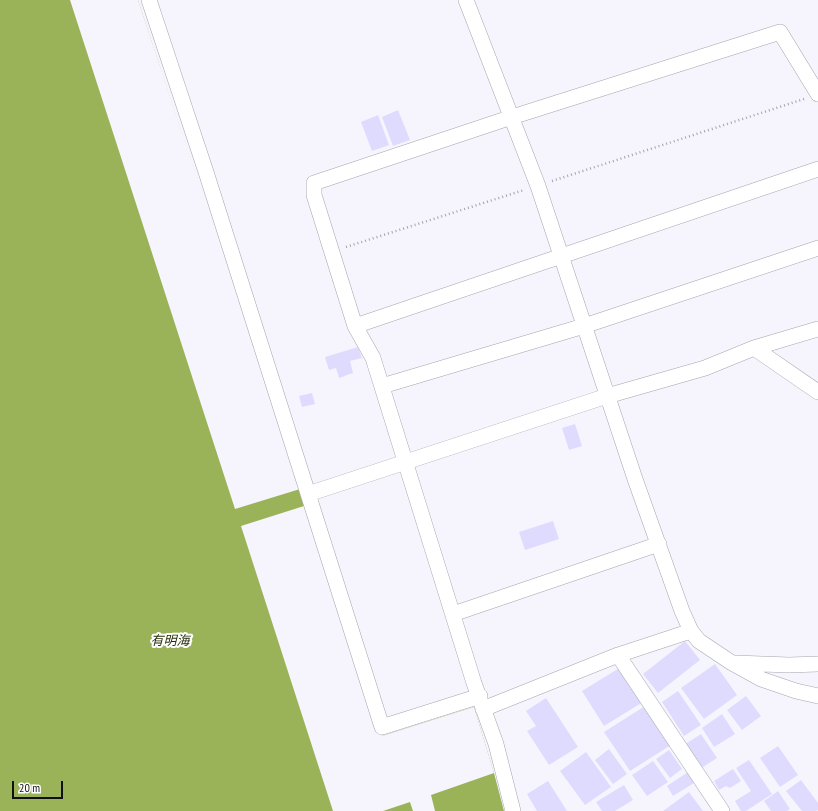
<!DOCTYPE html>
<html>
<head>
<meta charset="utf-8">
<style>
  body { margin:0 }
  #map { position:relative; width:818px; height:811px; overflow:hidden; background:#f6f5fd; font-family:"PT Sans Narrow",sans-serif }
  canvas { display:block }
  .scale { position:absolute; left:12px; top:781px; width:51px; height:18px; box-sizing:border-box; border:2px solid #100f12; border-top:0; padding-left:5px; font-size:12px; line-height:14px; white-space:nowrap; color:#100f12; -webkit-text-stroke:3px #fff; paint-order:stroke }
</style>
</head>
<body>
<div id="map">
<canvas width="818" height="811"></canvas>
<div class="scale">20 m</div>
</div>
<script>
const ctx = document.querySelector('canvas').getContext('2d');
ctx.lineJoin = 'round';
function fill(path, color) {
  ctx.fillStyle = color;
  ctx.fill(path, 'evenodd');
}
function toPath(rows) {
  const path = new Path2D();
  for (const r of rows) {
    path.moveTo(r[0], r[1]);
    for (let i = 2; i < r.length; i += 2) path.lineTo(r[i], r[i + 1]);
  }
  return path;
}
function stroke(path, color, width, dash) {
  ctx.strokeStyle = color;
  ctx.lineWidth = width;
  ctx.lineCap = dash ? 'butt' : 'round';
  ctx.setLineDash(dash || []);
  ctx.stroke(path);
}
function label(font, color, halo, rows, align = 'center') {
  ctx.font = font + ' "PT Sans Narrow","Noto Sans JP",sans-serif';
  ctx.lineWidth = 4;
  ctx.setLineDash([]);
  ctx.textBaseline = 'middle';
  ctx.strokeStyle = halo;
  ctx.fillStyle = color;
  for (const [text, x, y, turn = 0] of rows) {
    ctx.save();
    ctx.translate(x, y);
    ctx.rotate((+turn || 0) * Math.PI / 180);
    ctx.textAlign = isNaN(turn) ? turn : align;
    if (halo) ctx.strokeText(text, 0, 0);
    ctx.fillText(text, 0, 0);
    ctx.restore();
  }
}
fill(toPath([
  [0,0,138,0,304,506,382,736,474,707,494,773,504,811,0,811]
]), '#9bb358');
fill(toPath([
  [70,0,138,0,300,489,235,509],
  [304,506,382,736,474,707,494,773,431,795,435,811,413,811,410,802,383,811,333,811,241,526]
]), '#f6f5fd');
fill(toPath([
  [398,110,410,140,393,146,382,117],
  [378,115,389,145,372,151,361,122],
  [358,347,362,358,350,361,353,373,339,378,336,368,329,370,325,357],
  [312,393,315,404,302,407,299,396],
  [575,424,582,446,569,450,562,428],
  [553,521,559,539,525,550,519,532],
  [685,641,700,660,658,693,643,674],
  [715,664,737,695,704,719,681,688],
  [621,667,643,702,604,726,582,691],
  [678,691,701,725,684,736,662,702],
  [746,696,761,716,742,730,727,710],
  [546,698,578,747,549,765,527,731,536,726,526,711],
  [645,706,671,745,630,771,604,732],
  [722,714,735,734,714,747,702,728],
  [701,734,717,758,700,769,684,745],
  [778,746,798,775,780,787,760,758],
  [609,749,627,774,613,784,595,760],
  [669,750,682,769,670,778,656,759],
  [586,752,611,787,585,805,560,771],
  [749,760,772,794,746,811,741,811,735,801,751,791,736,768],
  [653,761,668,782,647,796,632,775],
  [733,769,741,781,730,788,726,786,719,790,714,781],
  [688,772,694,783,673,796,667,786],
  [801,780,818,803,818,810,816,811,802,811,786,791],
  [548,781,567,811,537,811,527,794],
  [624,785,633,800,615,811,602,811,596,802],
  [778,791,790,809,787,811,771,811,764,801],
  [689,792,703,811,663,811]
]), '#dedbff');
const minor = toPath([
  [149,0,206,172,382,727,480,696],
  [466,0,538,186,635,479,682,611,691,631],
  [355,326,818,169],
  [754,348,818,392],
  [382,386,584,326,818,248],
  [308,494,607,396,705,368,754,348,818,329],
  [453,614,659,544],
  [618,655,722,811],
  [735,663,789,665,818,664],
  [483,709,618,655,691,631,699,641,732,663,761,679,796,691,818,696],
  [513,811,496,744,474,683,373,358,355,326,314,195,314,183,512,117,780,32,818,94]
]);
stroke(minor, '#a6a6ad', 16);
stroke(toPath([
  [552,181,804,99],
  [346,247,524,190]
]), '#a4a3aa', 2.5, [1, 3]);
stroke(minor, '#fff', 15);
label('italic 13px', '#29320b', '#fff', [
  ["有明海",170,641]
]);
</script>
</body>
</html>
